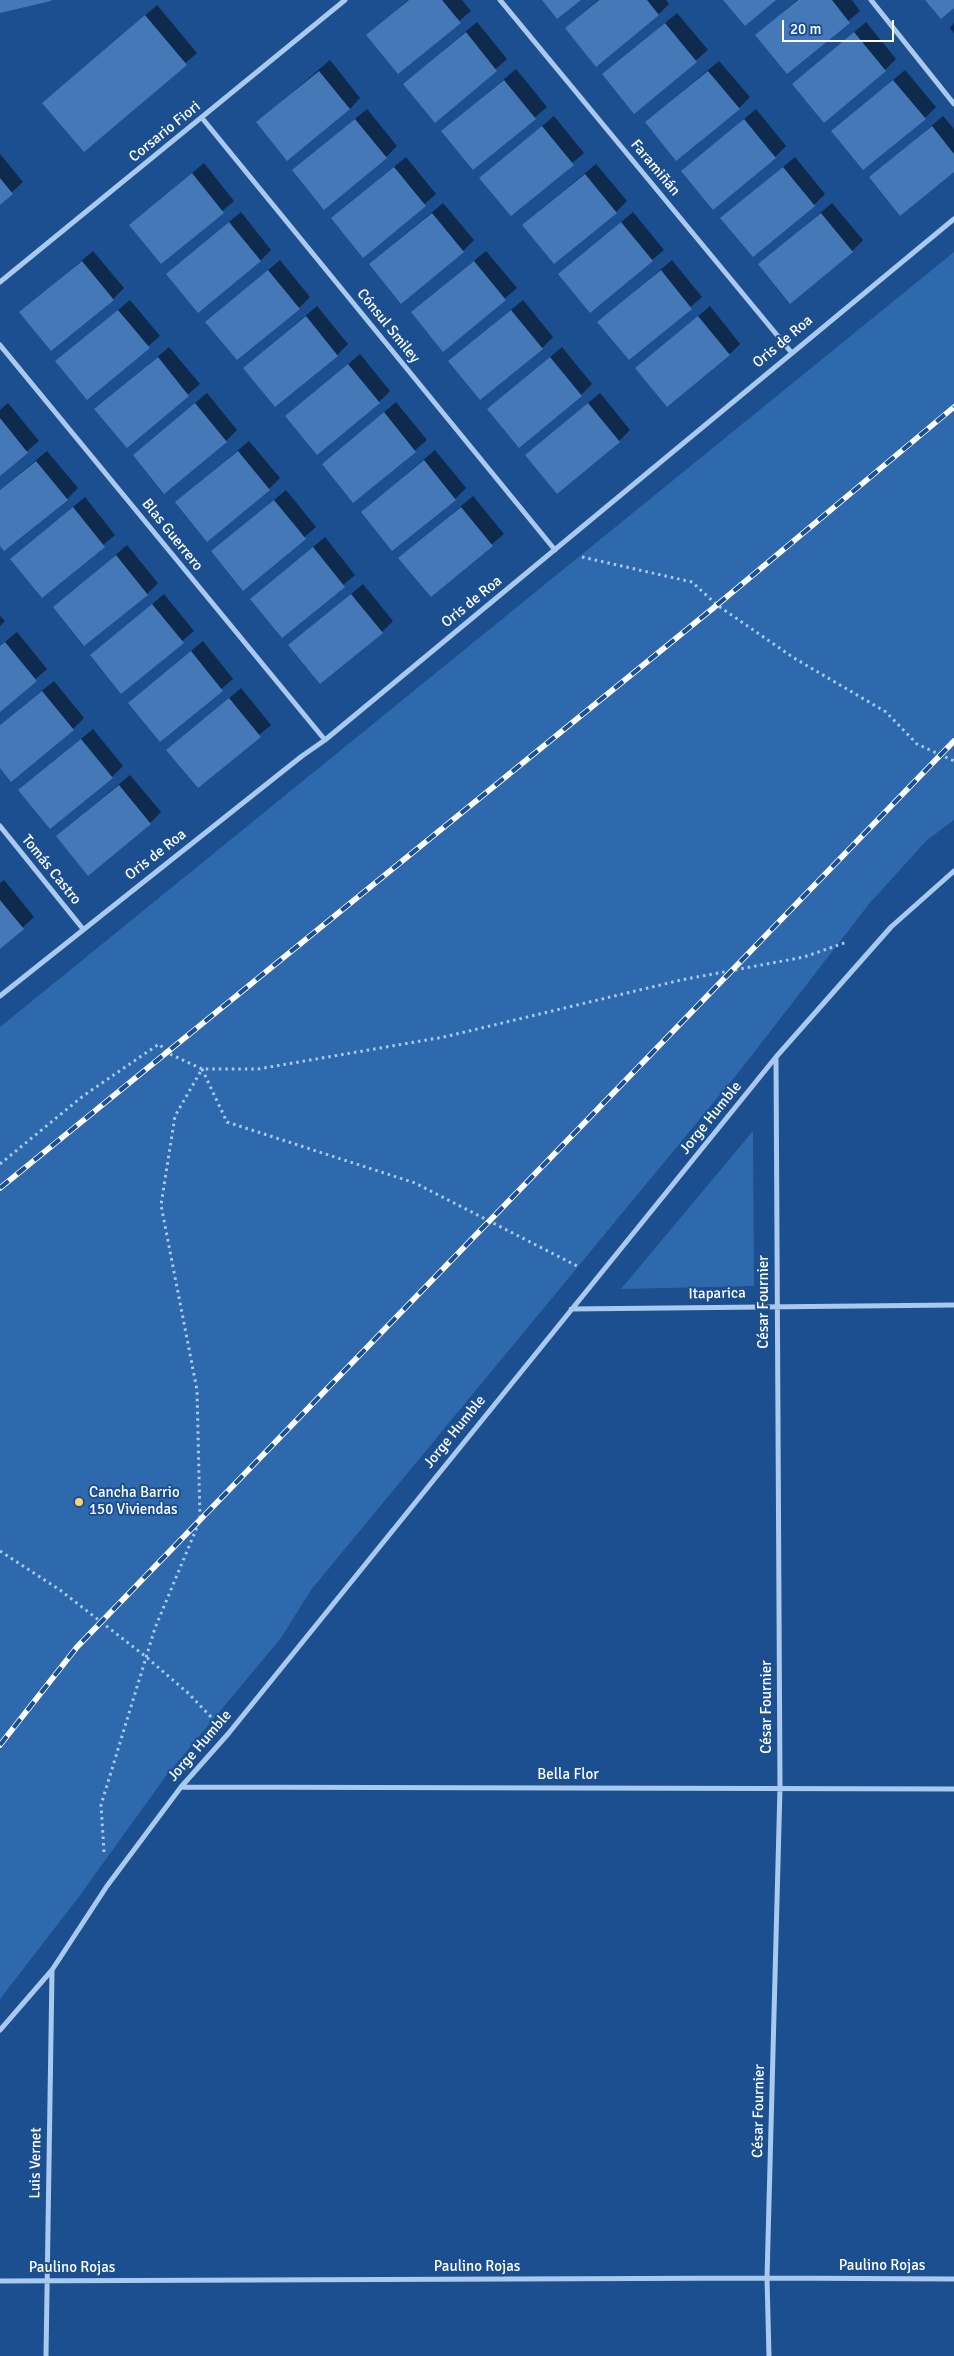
<!DOCTYPE html>
<html>
<head>
<meta charset="utf-8">
<style>
  body { margin:0 }
  #map { position:relative; width:954px; height:2356px; overflow:hidden; background:#1b4f8f; font-family:Signika,sans-serif }
  canvas { display:block }
  .scale { position:absolute; left:782px; top:20px; width:112px; height:22px; box-sizing:border-box; border:2px solid #fff; border-top:0; padding-left:6px; font-size:15px; line-height:18px; white-space:nowrap; color:#fff; -webkit-text-stroke:4px #1b4f8f; paint-order:stroke }
</style>
</head>
<body>
<div id="map">
<canvas width="954" height="2356"></canvas>
<div class="scale">20 m</div>
</div>
<script>
const ctx = document.querySelector('canvas').getContext('2d');
ctx.lineJoin = 'round';
function fill(path, color) {
  ctx.fillStyle = color;
  ctx.fill(path, 'evenodd');
}
function toPath(rows) {
  const path = new Path2D();
  for (const r of rows) {
    path.moveTo(r[0], r[1]);
    for (let i = 2; i < r.length; i += 2) path.lineTo(r[i], r[i + 1]);
  }
  return path;
}
function stroke(path, color, width, dash) {
  ctx.strokeStyle = color;
  ctx.lineWidth = width;
  ctx.lineCap = dash ? 'butt' : 'round';
  ctx.setLineDash(dash || []);
  ctx.stroke(path);
}
function label(font, color, halo, rows, align = 'center') {
  ctx.font = font + ' Signika,sans-serif';
  ctx.lineWidth = 4;
  ctx.setLineDash([]);
  ctx.textBaseline = 'middle';
  ctx.strokeStyle = halo;
  ctx.fillStyle = color;
  for (const [text, x, y, turn = 0] of rows) {
    ctx.save();
    ctx.translate(x, y);
    ctx.rotate((+turn || 0) * Math.PI / 180);
    ctx.textAlign = isNaN(turn) ? turn : align;
    if (halo) ctx.strokeText(text, 0, 0);
    ctx.fillText(text, 0, 0);
    ctx.restore();
  }
}
fill(toPath([
  [954,252,954,820,927,840,869,904,742,1068,311,1590,281,1638,166,1776,78,1898,0,1999,0,1027],
  [753,1131,754,1286,621,1289]
]), '#2e69ad');
fill(toPath([
  [408,0,462,0,471,11,398,72,368,35],
  [598,0,666,0,669,4,658,15,566,28],
  [797,0,852,0,860,11,787,72,757,35],
  [157,5,197,53,84,150,44,103],
  [677,13,708,50,634,112,604,74],
  [477,22,507,59,435,121,404,84],
  [866,22,896,59,885,70,793,84],
  [954,23,954,33,950,28],
  [330,60,360,98,350,109,258,122],
  [719,61,750,97,739,108,646,122],
  [516,69,547,107,474,169,443,131],
  [905,70,936,107,925,118,833,131],
  [367,109,397,146,386,157,294,170],
  [756,109,786,146,775,157,683,171],
  [554,116,584,153,511,214,481,178],
  [943,116,954,129,954,171,870,178],
  [0,154,23,182,0,203],
  [406,157,436,194,364,256,333,218],
  [795,157,825,194,814,205,722,218],
  [204,163,234,201,161,262,131,225],
  [596,164,627,201,616,212,523,225],
  [443,203,474,240,463,251,370,264],
  [832,203,863,240,852,251,760,264],
  [241,212,271,250,260,261,167,274],
  [633,212,664,250,590,311,560,274],
  [93,251,124,288,113,299,21,312],
  [486,251,517,288,444,350,424,302],
  [280,260,310,297,299,308,207,322],
  [672,260,702,297,630,359,599,322],
  [130,300,160,336,87,398,57,361],
  [523,300,553,337,542,348,450,361],
  [317,306,348,344,337,355,244,368],
  [710,306,740,344,729,355,637,368],
  [169,347,200,384,127,446,96,409],
  [562,347,592,384,581,395,489,409],
  [360,354,390,391,379,402,287,416],
  [207,393,237,430,226,441,134,455],
  [600,393,630,430,619,441,527,455],
  [396,402,427,440,354,502,323,464],
  [8,403,39,441,0,474,0,410],
  [249,441,280,478,269,489,176,503],
  [435,450,466,488,455,499,362,512],
  [47,451,78,488,67,499,0,544,0,490],
  [286,490,316,527,244,589,213,551],
  [473,496,504,534,431,595,400,558],
  [85,497,115,535,42,596,12,559],
  [325,537,355,575,282,636,252,599],
  [127,545,158,583,147,594,55,607],
  [363,584,393,621,382,632,290,645],
  [164,594,194,631,121,693,91,656],
  [0,616,5,621,0,626],
  [17,632,47,669,0,710,0,646],
  [203,641,233,679,160,741,130,703],
  [54,681,84,718,73,729,0,766,0,725],
  [241,688,271,725,198,786,168,750],
  [93,729,123,766,112,777,20,790],
  [130,775,161,812,150,823,57,836],
  [4,880,34,917,0,948,0,883]
]), '#0007');
fill(toPath([
  [0,0,51,0,51,1,0,13],
  [409,0,442,0,461,23,398,74,366,35],
  [542,0,581,0,557,19],
  [599,0,647,0,659,15,596,67,565,28],
  [723,0,776,0,745,26],
  [798,0,832,0,850,23,787,74,755,35],
  [925,0,954,0,954,8,941,19],
  [145,15,187,65,84,152,42,103],
  [665,23,697,62,634,114,602,74],
  [466,32,497,71,435,123,403,84],
  [854,32,886,71,824,123,792,84],
  [319,71,350,109,287,161,256,122],
  [708,71,740,109,676,161,645,122],
  [504,80,536,119,473,170,441,131],
  [893,80,926,119,863,170,831,131],
  [355,119,387,158,324,210,292,170],
  [744,119,776,158,713,210,681,171],
  [542,126,574,165,511,216,479,178],
  [932,126,954,154,954,172,900,216,869,177],
  [394,167,426,206,363,258,331,218],
  [783,167,815,206,753,257,720,218],
  [192,173,224,213,161,264,129,225],
  [585,174,617,213,554,264,522,225],
  [0,178,13,194,0,205],
  [432,213,464,252,401,304,369,264],
  [821,213,853,252,790,304,758,264],
  [229,222,261,261,198,313,166,274],
  [621,222,653,261,590,313,558,274],
  [82,261,114,300,51,351,19,312],
  [474,261,506,300,443,352,411,312],
  [268,270,300,309,237,360,205,322],
  [661,270,692,309,629,360,597,322],
  [118,310,150,348,87,400,55,361],
  [511,310,543,349,480,400,448,361],
  [306,316,338,356,275,407,243,368],
  [698,316,730,355,667,407,635,368],
  [158,357,189,396,127,448,94,409],
  [550,357,582,396,519,448,487,409],
  [348,364,380,403,317,455,285,416],
  [195,403,227,442,164,494,133,455],
  [588,403,620,442,557,494,525,455],
  [384,412,416,452,353,503,322,464],
  [0,418,28,453,0,476],
  [238,451,270,490,207,542,175,502],
  [424,460,456,500,392,551,361,512],
  [36,461,68,500,4,551,0,546,0,490],
  [274,500,306,539,243,591,211,551],
  [73,507,105,547,42,598,10,559],
  [461,507,493,546,431,597,398,558],
  [313,547,345,587,282,638,250,599],
  [116,555,148,595,84,646,53,607],
  [351,594,383,633,320,684,288,645],
  [152,604,184,643,121,694,90,655],
  [5,642,37,681,0,712,0,646],
  [191,651,223,691,160,742,128,703],
  [42,691,74,730,11,782,0,768,0,725],
  [229,698,261,737,198,788,166,750],
  [81,739,113,778,50,829,18,790],
  [119,785,151,824,88,876,56,836],
  [0,900,24,929,0,949]
]), '#4478b7');
stroke(toPath([
  [582,557,692,582,717,605,794,658,886,712,917,744,954,761],
  [202,1069,227,1122,415,1183,579,1267],
  [0,1164,83,1096,159,1044,168,1053,202,1069,258,1069,444,1037,681,980,804,957,847,942],
  [0,1551,60,1590,145,1656,188,1693,212,1718],
  [104,1852,101,1805,155,1628,200,1520,197,1390,161,1205,175,1116,202,1069]
]), '#a9c9ee', 3, [2.5, 4]);
stroke(toPath([
  [500,0,791,352],
  [871,0,954,104],
  [202,118,555,550],
  [0,282,345,0],
  [0,345,325,740],
  [0,826,83,929],
  [0,996,302,756,325,740,954,219],
  [571,1309,954,1305],
  [181,1787,954,1789],
  [0,2030,52,1970,107,1886,181,1787,228,1734,776,1057,891,927,954,871],
  [0,2281,767,2278,954,2279],
  [46,2356,52,1971],
  [769,2356,767,2278,780,1788,776,1057]
]), '#a9c9ee', 5);
const rail = toPath([
  [0,1188,717,605,954,407],
  [0,1745,77,1647,954,741]
]);
stroke(rail, '#fff', 5.5);
stroke(rail, '#1b4f8f', 4, [11]);
for (const [x, y, r, color] of [
  [79,1502,5,"#ffd166"]
]) {
  const dot = new Path2D();
  dot.arc(x, y, r, 0, 2 * Math.PI);
  ctx.fillStyle = color;
  ctx.fill(dot);
  stroke(dot, '#1b4f8f', 2);
}
label('15px', '#fff', '#1b4f8f', [
  ["Corsario Fiori",165,132,-39],
  ["Faramiñán",655,168,50],
  ["Cónsul Smiley",388,326,51],
  ["Oris de Roa",783,342,-40],
  ["Blas Guerrero",172,535,51],
  ["Oris de Roa",472,602,-39],
  ["Oris de Roa",156,855,-38],
  ["Tomás Castro",51,870,51],
  ["Jorge Humble",711,1118,-51],
  ["Itaparica",717,1294,-1],
  ["César Fournier",764,1302,-90],
  ["Jorge Humble",455,1432,-51],
  ["César Fournier",767,1707,-90],
  ["Jorge Humble",200,1746,-49],
  ["Bella Flor",568,1775],
  ["César Fournier",759,2111,-89],
  ["Luis Vernet",36,2163,-89],
  ["Paulino Rojas",882,2266],
  ["Paulino Rojas",477,2267],
  ["Paulino Rojas",72,2268]
]);
label('15px', '#fff', '#1b4f8f', [
  ["Cancha Barrio",89,1493],
  ["150 Viviendas",89,1510]
], 'left');
</script>
</body>
</html>
